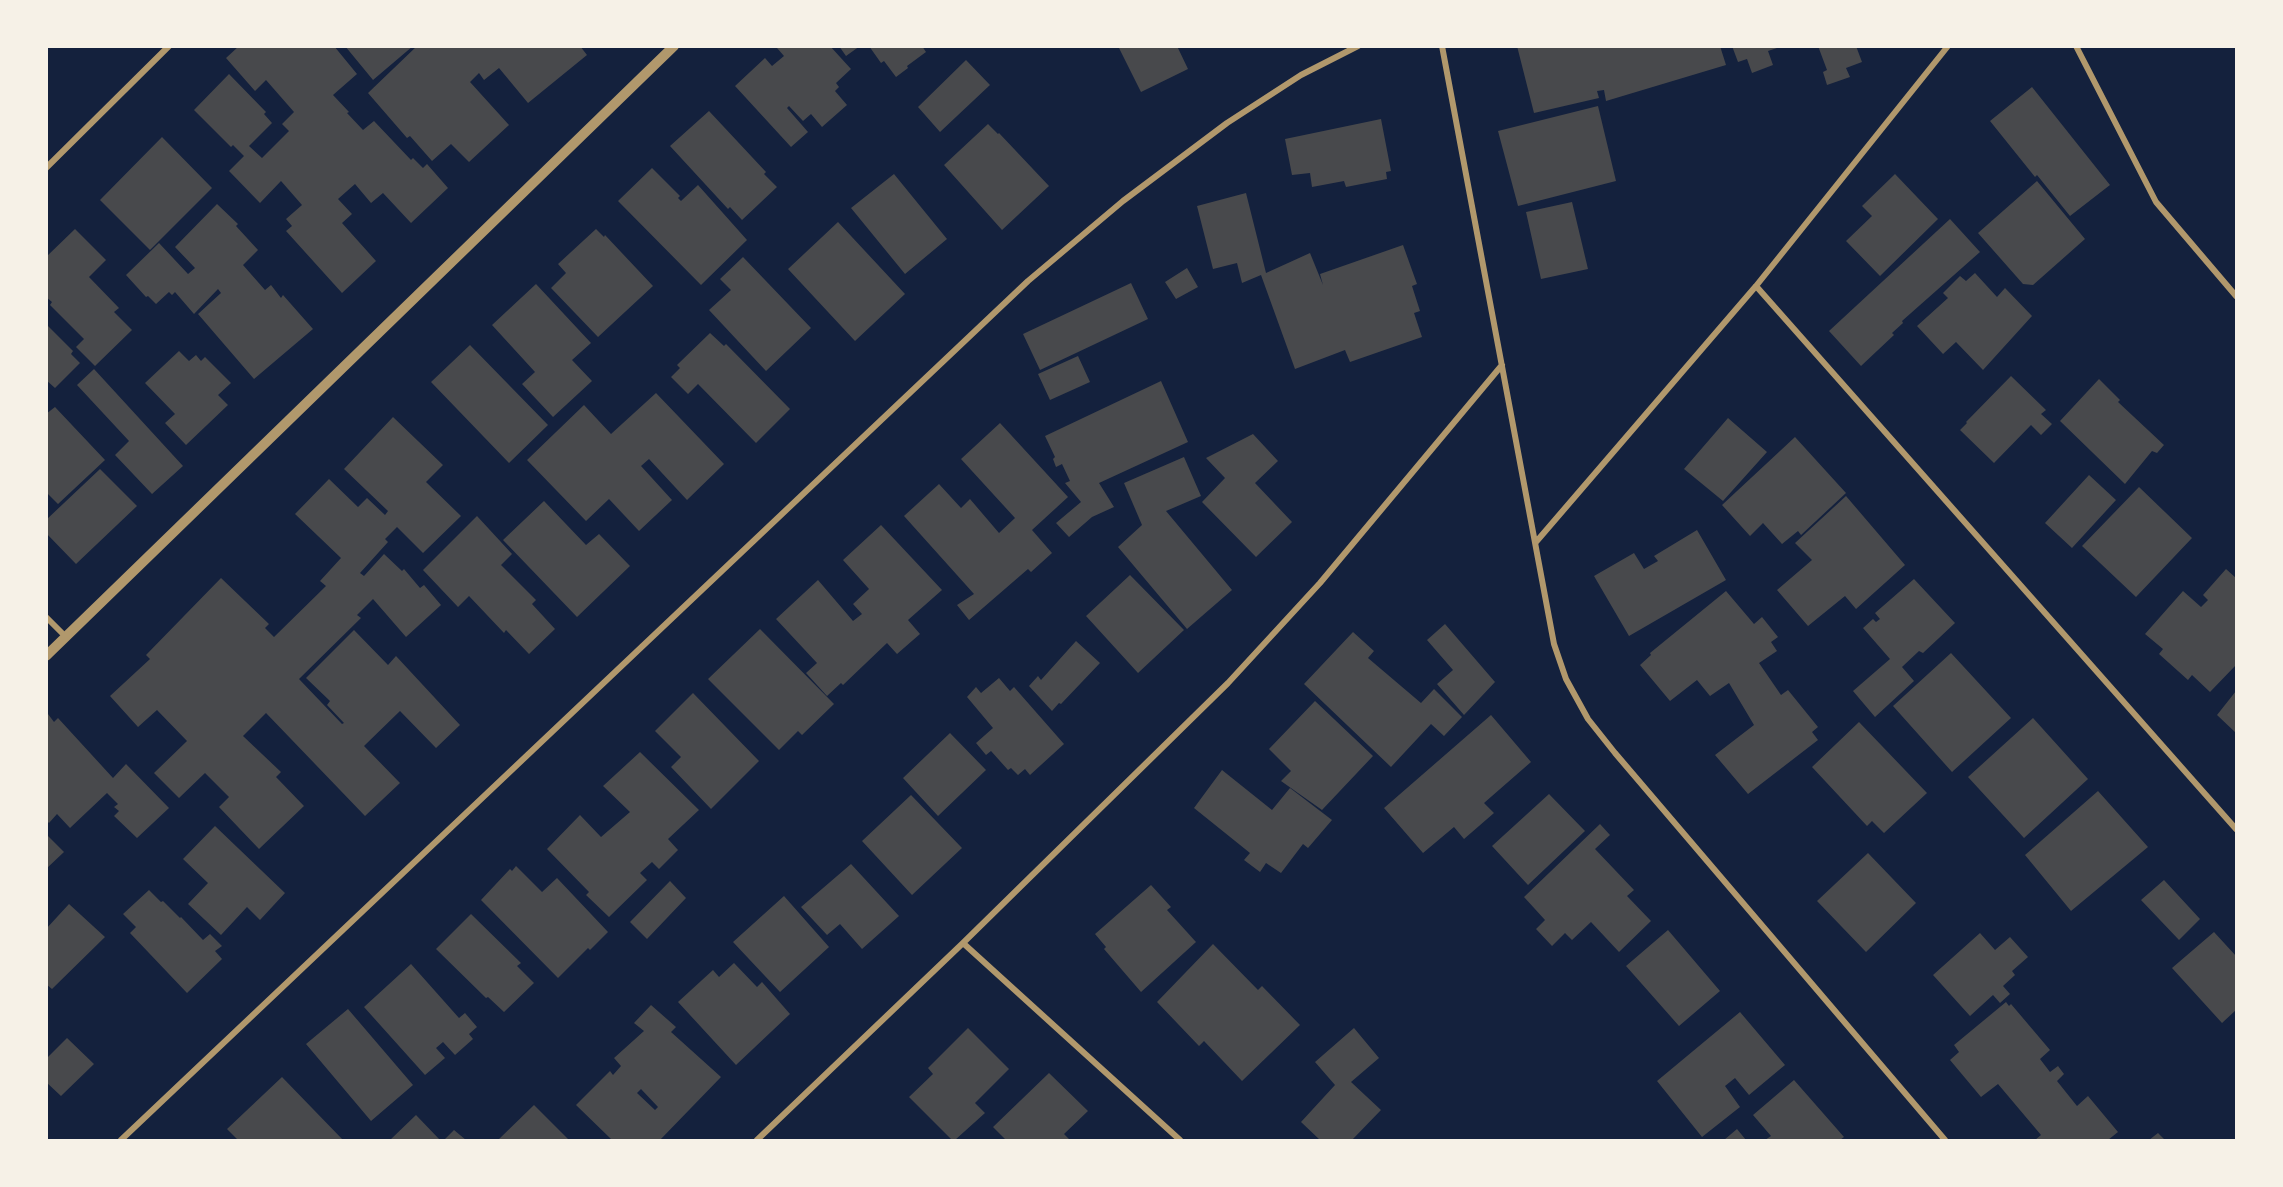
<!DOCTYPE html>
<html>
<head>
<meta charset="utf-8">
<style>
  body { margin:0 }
  #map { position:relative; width:2283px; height:1187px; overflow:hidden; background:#14213d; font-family:"Source Sans 3",sans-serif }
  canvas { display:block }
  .frame { position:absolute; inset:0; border:48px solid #f6f1e7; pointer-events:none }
</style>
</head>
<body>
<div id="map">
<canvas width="2283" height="1187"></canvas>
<div class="frame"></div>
</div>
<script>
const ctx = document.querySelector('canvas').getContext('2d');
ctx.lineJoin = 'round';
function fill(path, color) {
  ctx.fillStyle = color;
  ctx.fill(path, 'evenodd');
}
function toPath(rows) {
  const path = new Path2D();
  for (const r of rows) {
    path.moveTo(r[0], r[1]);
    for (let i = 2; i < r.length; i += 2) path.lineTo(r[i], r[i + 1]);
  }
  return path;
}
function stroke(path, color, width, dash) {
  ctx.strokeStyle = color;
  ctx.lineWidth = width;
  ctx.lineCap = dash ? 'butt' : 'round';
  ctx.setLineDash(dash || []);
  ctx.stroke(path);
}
fill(toPath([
  [239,46,334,46,357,74,333,95,349,112,347,113,363,130,374,121,411,160,413,158,423,168,427,164,448,188,411,223,383,193,371,203,355,184,338,199,352,214,342,223,376,261,342,293,286,231,292,226,286,219,302,205,281,181,260,203,229,171,244,156,233,145,231,147,194,110,229,74,266,112,264,114,272,123,249,146,262,158,289,131,282,124,294,112,266,80,255,91,226,58],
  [345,46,413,46,373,80],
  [417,46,580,46,587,55,528,103,499,68,484,80,479,73,470,82,509,125,469,162,451,144,432,161,410,136,407,138,368,93],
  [779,46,830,46,851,69,836,83,839,87,835,91,847,105,822,127,811,114,803,121,789,106,787,108,808,132,791,147,735,86,765,58,772,66,784,56,777,48],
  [839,46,860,46,846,56],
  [869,46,922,46,926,52,907,66,908,68,896,77,884,61,881,63],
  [1118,46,1177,46,1188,69,1141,92],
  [1517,46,1720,46,1726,65,1606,101,1604,90,1597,91,1599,98,1534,113],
  [1732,46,1780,46,1780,47,1768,51,1773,65,1752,73,1747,59,1738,62],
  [1818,46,1856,46,1862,62,1846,68,1850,77,1827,85,1823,72,1827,70],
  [966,60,990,85,940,132,918,107],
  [2032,87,2110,185,2070,216,2037,175,2035,177,1990,121],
  [1598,106,1616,181,1518,206,1498,131],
  [709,111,766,172,764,174,777,187,742,220,730,207,728,209,670,146],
  [1381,119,1391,171,1386,172,1387,179,1346,187,1344,181,1312,187,1310,173,1292,175,1285,139],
  [988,124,998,134,999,133,1049,186,1002,230,944,165],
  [162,137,212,188,150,250,100,200],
  [652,168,680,196,678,198,681,201,698,185,747,240,701,285,618,201],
  [894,174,947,239,905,274,851,208],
  [1895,174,1938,219,1880,276,1846,241,1872,216,1862,206],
  [2037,181,2085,239,2033,285,2023,284,1978,233],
  [1246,193,1266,273,1310,253,1323,285,1320,274,1403,245,1417,284,1412,286,1420,311,1414,313,1422,337,1350,362,1345,350,1295,369,1261,275,1242,283,1237,263,1213,269,1197,206],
  [1572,202,1588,269,1541,279,1526,212],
  [217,204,238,224,236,226,258,250,243,265,265,290,271,285,281,298,283,295,313,329,254,379,198,314,221,293,218,289,194,314,175,292,172,295,169,292,156,304,148,296,146,297,126,275,159,243,188,274,195,268,175,247],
  [1950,219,1980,252,1902,321,1903,323,1892,333,1894,335,1861,366,1829,331],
  [838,222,905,294,855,341,788,269],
  [75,229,106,260,89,277,119,308,114,312,132,330,95,366,76,347,84,339,50,305,52,302,46,297,46,257],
  [596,229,604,237,605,235,653,286,598,337,551,288,566,273,558,264],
  [743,257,811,328,766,371,709,310,731,290,720,279],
  [1187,268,1198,287,1176,299,1165,282],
  [1975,273,1997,297,2005,288,2032,316,1983,370,1956,342,1943,354,1917,326,1948,298,1943,293,1960,276,1966,281],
  [1131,283,1148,319,1040,370,1023,334],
  [536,284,591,343,572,360,592,381,553,417,522,384,535,372,492,325],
  [46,324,73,351,71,354,80,363,55,388,46,380],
  [710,333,724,346,726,344,790,409,756,443,698,384,688,394,671,377,680,368,677,365],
  [470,345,548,425,509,463,431,382],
  [179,351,189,361,196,355,201,361,205,357,231,383,218,395,228,405,186,445,165,423,175,414,145,383],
  [1078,356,1090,382,1050,400,1038,374],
  [94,369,183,466,152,494,115,455,129,441,77,385],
  [2011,376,2046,410,2041,414,2052,424,2041,435,2031,425,1994,463,1960,430,1967,423,1966,422],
  [2099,379,2120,400,2118,402,2164,445,2157,453,2152,451,2125,484,2060,421],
  [1161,381,1188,442,1099,483,1114,507,1092,517,1069,537,1056,523,1081,502,1065,483,1070,481,1062,464,1056,467,1053,459,1055,457,1045,436],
  [656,393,724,464,687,500,649,459,641,466,672,500,639,531,609,499,586,521,527,460,584,405,611,434],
  [55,407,105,460,58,504,46,492,46,414],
  [393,417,443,465,426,482,461,516,423,553,397,527,385,539,388,542,360,573,364,576,384,554,402,571,404,569,420,588,424,585,441,605,406,637,373,599,357,615,361,618,299,679,342,724,344,723,327,705,330,701,306,678,354,630,388,665,396,656,460,725,436,748,400,711,364,746,400,783,365,816,266,713,243,736,281,772,276,777,304,806,259,849,219,807,229,797,205,773,179,798,154,773,187,741,157,710,138,727,110,696,150,659,146,655,221,578,269,624,265,628,274,637,326,586,320,581,341,558,295,514,329,479,358,507,367,498,385,515,388,511,344,469],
  [1728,418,1767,452,1723,501,1684,469],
  [1000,423,1068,497,1032,530,1052,553,1031,572,1028,569,969,620,957,605,974,594,904,516,939,484,961,508,970,499,999,533,1015,518,961,459],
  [1253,434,1278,461,1255,483,1292,522,1256,557,1202,502,1225,478,1206,458],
  [1795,437,1846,493,1801,535,1798,531,1782,544,1763,523,1750,536,1722,505],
  [1184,457,1201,496,1166,511,1232,590,1187,629,1118,547,1142,525,1124,483],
  [100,469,137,506,76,564,46,533,46,520],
  [2089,475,2116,500,2072,548,2045,523],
  [2139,487,2192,538,2136,597,2082,546],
  [1846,496,1905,565,1856,609,1845,596,1808,626,1777,590,1812,560,1795,543],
  [544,501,586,545,599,534,630,566,577,617,503,540],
  [477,516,512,554,501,565,536,600,532,604,555,629,529,654,506,630,504,633,469,596,458,607,423,570],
  [881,525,942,590,908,620,920,634,897,654,887,643,843,685,841,683,827,696,806,673,817,663,776,619,818,580,853,621,862,614,853,604,869,589,843,560],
  [1697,530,1726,580,1629,636,1594,576,1634,553,1644,569,1658,561,1654,556],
  [2226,569,2236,578,2236,665,2210,692,2192,675,2188,680,2159,654,2163,649,2145,634,2183,591,2201,607,2208,600,2203,595],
  [1130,575,1184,630,1138,673,1086,616],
  [1914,579,1955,623,1923,653,1919,651,1902,667,1914,681,1875,717,1853,691,1890,659,1863,628,1873,619,1876,622,1880,619,1875,613],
  [1726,591,1754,624,1762,617,1778,637,1771,642,1777,651,1759,663,1781,695,1788,690,1818,727,1812,732,1818,740,1748,794,1715,755,1754,725,1729,683,1710,696,1697,680,1670,701,1640,665,1651,655,1650,653],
  [1445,624,1495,682,1464,715,1437,684,1453,670,1427,640],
  [760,629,834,704,802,735,798,731,779,750,708,679],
  [1353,632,1374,651,1368,658,1421,703,1434,689,1462,717,1444,736,1431,724,1391,767,1304,684],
  [1076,641,1100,663,1061,704,1059,703,1052,711,1029,686,1038,676,1041,680],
  [1951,653,2011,718,1952,772,1893,706],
  [999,678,1010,691,1014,687,1064,744,1030,775,1025,769,1018,775,1011,768,1008,770,991,751,986,755,976,743,993,728,967,697,976,687,981,693],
  [2236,691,2236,733,2217,715],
  [693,693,759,761,711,809,671,767,681,757,655,731],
  [1315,701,1373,756,1322,810,1281,781,1291,771,1269,749],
  [48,714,54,722,58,718,113,778,126,764,169,808,137,838,114,816,119,811,114,807,118,804,107,793,70,828,57,814,49,823,46,820],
  [1491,715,1531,762,1484,803,1494,813,1464,839,1454,827,1423,853,1384,808],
  [2033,718,2088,779,2024,838,1968,777],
  [1859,722,1927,793,1884,833,1872,821,1867,826,1812,767],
  [950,733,986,770,938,816,903,778],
  [640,752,699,810,668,839,678,850,659,869,652,862,640,873,647,880,609,917,586,895,589,892,547,849,580,815,601,837,630,812,603,786],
  [1222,770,1272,810,1290,788,1332,820,1308,848,1303,844,1281,873,1266,863,1260,872,1244,860,1250,853,1194,808],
  [2098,791,2148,847,2071,911,2025,855],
  [1549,794,1585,831,1528,885,1492,846],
  [911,795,962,848,912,895,862,841],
  [1600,824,1610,835,1595,849,1634,890,1627,896,1651,921,1619,952,1591,922,1572,940,1565,933,1552,946,1536,929,1545,920,1524,897],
  [215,826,285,893,260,920,247,907,221,935,188,904,208,883,183,859],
  [46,834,64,852,46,869],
  [1868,853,1916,903,1866,952,1817,901],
  [851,864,899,916,862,949,840,924,827,935,801,907],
  [516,866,542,892,557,878,608,932,590,950,588,948,558,978,481,900,510,869,512,871],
  [2164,880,2200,919,2179,940,2141,900],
  [670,881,686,898,647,939,630,922],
  [1151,885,1171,907,1167,910,1196,942,1141,992,1104,949,1106,947,1095,934],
  [149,890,161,902,163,901,180,918,181,917,203,940,210,934,222,946,215,951,222,959,187,993,130,933,136,927,123,914],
  [784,896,829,947,780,992,733,942],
  [69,904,105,937,52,989,46,984,46,929],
  [471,914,521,963,517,966,534,983,504,1012,488,997,486,998,436,949],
  [1668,930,1720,991,1679,1026,1626,966],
  [2214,932,2236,956,2236,1010,2222,1023,2172,968],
  [1980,933,1995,950,2010,937,2028,957,2012,971,2015,975,2003,986,2010,994,2000,1003,1993,995,1970,1016,1933,975],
  [1213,944,1258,990,1262,986,1300,1025,1242,1081,1204,1041,1199,1046,1157,1002],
  [734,963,757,987,762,982,790,1014,736,1065,678,1002,713,970,719,977],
  [411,964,459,1018,465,1013,477,1027,469,1034,473,1039,455,1055,443,1042,436,1048,445,1058,425,1075,364,1007],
  [2006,1002,2009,1006,2011,1004,2050,1050,2040,1059,2050,1072,2058,1066,2064,1074,2057,1081,2077,1106,2088,1096,2118,1132,2108,1140,2035,1140,2041,1135,1998,1084,1981,1097,1950,1060,1959,1052,1954,1045],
  [651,1005,676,1027,671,1032,721,1077,660,1140,609,1140,611,1139,576,1105,610,1071,613,1075,621,1066,614,1058,644,1031,634,1023],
  [641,1089,658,1107,655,1110,637,1093],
  [348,1009,413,1085,371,1121,306,1044],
  [1740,1012,1785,1065,1749,1095,1735,1078,1725,1086,1740,1107,1702,1137,1657,1081],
  [968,1028,1009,1069,975,1103,985,1113,955,1140,952,1140,909,1097,933,1074,928,1068],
  [1354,1028,1379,1058,1351,1082,1381,1110,1352,1140,1320,1140,1301,1122,1335,1085,1315,1062],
  [67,1038,94,1064,61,1096,46,1082,46,1059],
  [1049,1073,1088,1111,1064,1134,1070,1140,1006,1140,993,1127],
  [282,1077,343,1140,238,1140,227,1129],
  [1794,1080,1844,1137,1840,1140,1765,1140,1771,1136,1753,1115],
  [534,1105,569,1140,498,1140],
  [416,1115,440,1140,390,1140],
  [1737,1129,1746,1140,1724,1140],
  [454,1130,466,1140,444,1140],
  [2158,1133,2165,1140,2149,1140]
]), '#48494c');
stroke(toPath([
  [1442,46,1554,644,1566,679,1588,719,1615,753,1945,1140],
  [2076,46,2156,202,2236,296],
  [46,168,169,46],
  [1756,286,2236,829],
  [1536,542,1756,286,1948,46],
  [46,617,66,637],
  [963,943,1180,1140],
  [121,1140,1028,281,1123,201,1227,123,1301,75,1358,46],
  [757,1140,963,943,1228,683,1320,583,1502,365]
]), '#b1986c', 6);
stroke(toPath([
  [46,656,674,46]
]), '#b1986c', 10);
</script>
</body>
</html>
